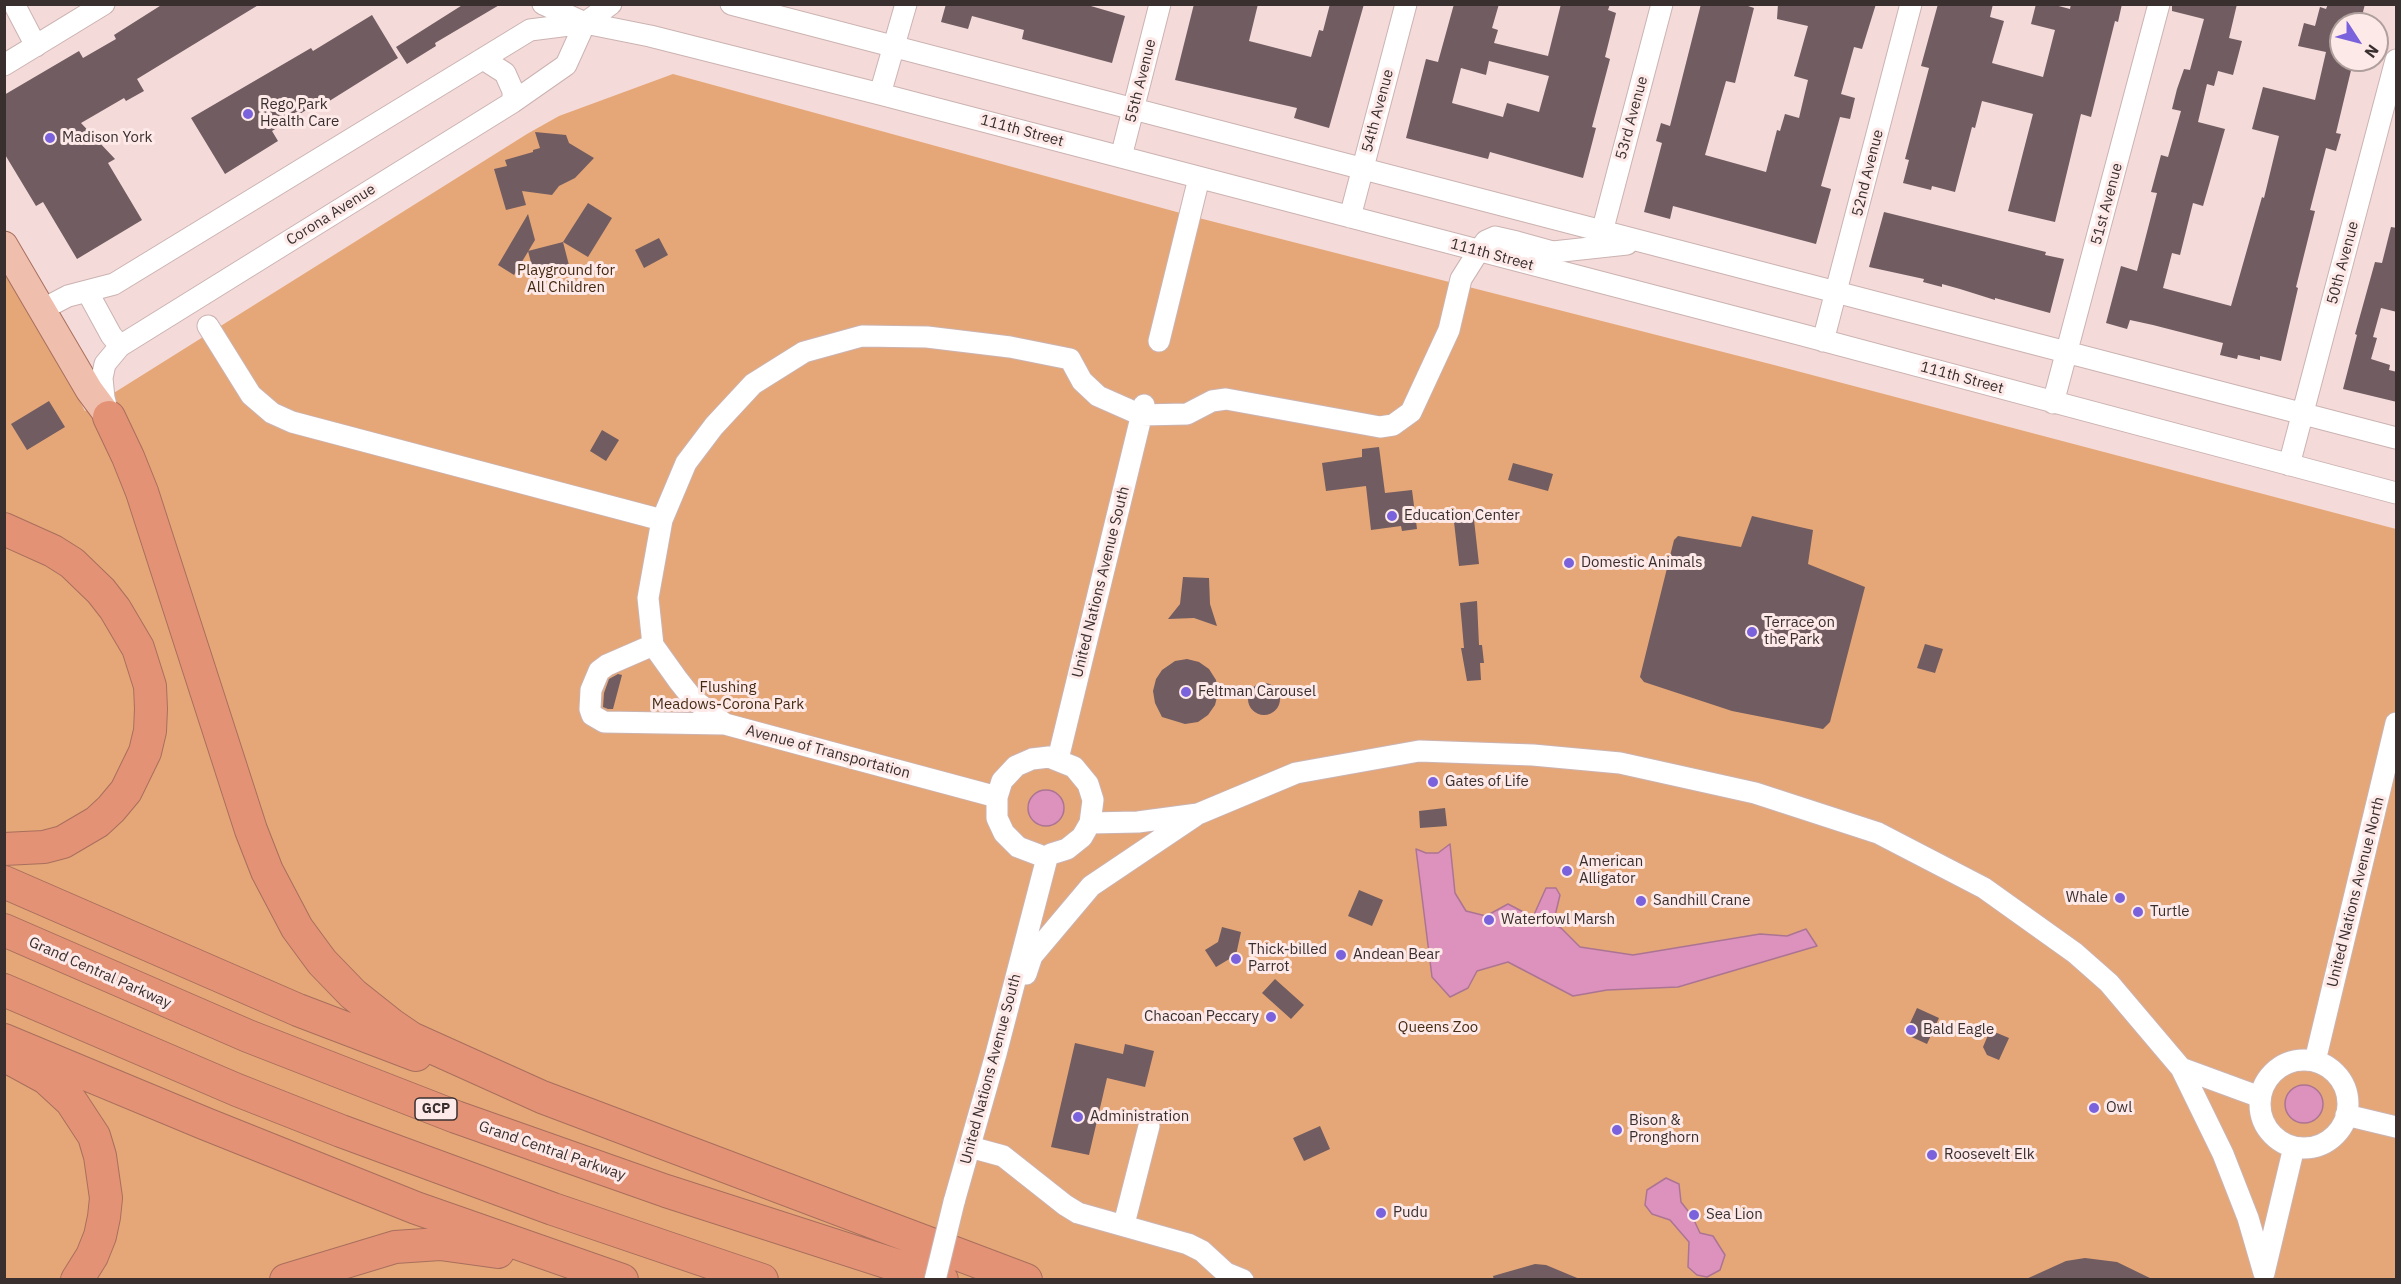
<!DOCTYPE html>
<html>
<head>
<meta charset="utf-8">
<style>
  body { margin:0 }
  #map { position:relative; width:2401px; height:1284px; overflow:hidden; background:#f4dad9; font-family:"IBM Plex Sans",sans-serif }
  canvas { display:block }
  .frame { position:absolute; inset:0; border:6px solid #392f2f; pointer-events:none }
  .north { position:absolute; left:2329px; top:12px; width:60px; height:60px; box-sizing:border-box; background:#fde9e7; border:2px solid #af9f9d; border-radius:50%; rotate:126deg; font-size:16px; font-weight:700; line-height:24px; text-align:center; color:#392f2f }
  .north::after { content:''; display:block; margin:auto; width:21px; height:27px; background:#7a62dd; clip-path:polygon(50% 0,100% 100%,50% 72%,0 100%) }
</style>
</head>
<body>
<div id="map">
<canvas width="2401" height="1284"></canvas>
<div class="frame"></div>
<div class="north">N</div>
</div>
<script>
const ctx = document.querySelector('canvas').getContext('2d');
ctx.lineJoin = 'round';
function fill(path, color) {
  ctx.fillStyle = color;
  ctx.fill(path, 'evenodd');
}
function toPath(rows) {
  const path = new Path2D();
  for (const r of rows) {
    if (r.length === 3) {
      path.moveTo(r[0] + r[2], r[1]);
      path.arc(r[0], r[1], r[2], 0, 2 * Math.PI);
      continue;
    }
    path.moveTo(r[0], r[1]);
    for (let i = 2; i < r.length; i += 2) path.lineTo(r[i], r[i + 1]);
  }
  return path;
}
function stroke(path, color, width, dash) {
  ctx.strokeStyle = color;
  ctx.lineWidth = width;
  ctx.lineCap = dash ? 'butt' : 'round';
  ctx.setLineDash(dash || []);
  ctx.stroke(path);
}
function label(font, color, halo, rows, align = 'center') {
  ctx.font = font + ' "IBM Plex Sans",sans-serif';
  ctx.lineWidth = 6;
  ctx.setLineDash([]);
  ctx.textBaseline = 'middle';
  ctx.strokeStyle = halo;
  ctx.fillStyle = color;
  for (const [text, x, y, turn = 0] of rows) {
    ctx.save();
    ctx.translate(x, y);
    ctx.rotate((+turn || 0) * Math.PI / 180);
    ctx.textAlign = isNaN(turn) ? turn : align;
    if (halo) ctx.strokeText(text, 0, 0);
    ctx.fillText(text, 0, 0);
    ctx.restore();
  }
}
fill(toPath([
  [673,74,1195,217,1774,365,2396,529,2396,1279,5,1279,5,264,85,411,527,134,559,116]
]), '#e5a777');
const water = toPath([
  [1046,808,18],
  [1450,844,1455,893,1466,911,1486,916,1508,904,1533,917,1546,888,1556,888,1560,895,1553,924,1561,928,1580,947,1633,955,1760,934,1787,936,1806,929,1817,946,1678,987,1607,990,1573,996,1508,962,1477,971,1468,988,1450,997,1432,977,1416,849,1426,853,1438,853,1450,844],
  [2304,1104,19],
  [1666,1178,1679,1184,1681,1202,1692,1216,1700,1233,1713,1236,1725,1255,1720,1270,1707,1277,1697,1275,1688,1267,1689,1242,1670,1220,1652,1214,1645,1205,1647,1190,1666,1178]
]);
fill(water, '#dd92be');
stroke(water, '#ac7493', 1.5);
fill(toPath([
  [163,4,260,4,137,79,144,91,126,101,124,98,81,123,115,159,108,163,142,220,77,259,43,202,36,206,4,153,4,95,79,51,83,58,116,39,114,35],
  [464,4,501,4,435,43,436,46,407,64,396,47],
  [946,4,1084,4,1125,16,1112,63,1022,39,1024,30,972,16,968,29,941,22],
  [1194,4,1258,4,1249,41,1311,57,1319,30,1323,31,1330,4,1364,4,1329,128,1294,118,1297,108,1175,80],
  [1454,4,1499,4,1492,28,1498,30,1494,43,1548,56,1561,4,1610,4,1608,10,1616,13,1605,57,1610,59,1592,127,1596,128,1583,178,1490,152,1488,159,1406,138,1426,59,1438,62],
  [1489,61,1549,76,1539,112,1507,103,1503,117,1452,103,1461,68,1486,75],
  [1701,4,1742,4,1754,8,1735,83,1726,81,1705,155,1766,172,1777,130,1780,131,1785,114,1799,118,1808,80,1794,76,1808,26,1777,19,1778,4,1876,4,1862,49,1854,47,1841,94,1855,98,1850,119,1840,117,1821,186,1831,189,1816,244,1673,206,1670,219,1644,212,1662,143,1656,141,1661,123,1670,126],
  [1938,4,1993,4,1990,17,2004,21,1992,63,2043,77,2055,30,2031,24,2036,4,2051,4,2070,9,2071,4,2122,4,2118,22,2115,21,2091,117,2081,114,2055,222,2008,211,2033,114,1982,101,1975,128,1972,127,1955,192,1932,186,1931,190,1903,183,1909,160,1905,159,1929,68,1921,66],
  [2172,4,2237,4,2229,38,2242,41,2233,75,2218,71,2214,86,2207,84,2198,122,2225,129,2203,206,2193,203,2180,255,2172,253,2163,288,2231,306,2262,197,2264,198,2279,136,2252,129,2263,87,2315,100,2326,52,2298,46,2304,23,2315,26,2320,7,2326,9,2328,4,2365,4,2360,24,2341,24,2341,60,2353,62,2336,133,2341,134,2336,151,2326,148,2310,210,2315,211,2296,287,2298,288,2281,361,2260,356,2260,360,2238,355,2237,359,2220,355,2223,343,2153,325,2130,320,2127,329,2106,323,2121,266,2137,271,2157,193,2151,192,2161,155,2168,157,2181,111,2172,109,2177,89,2184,69,2190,70,2204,19,2172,11],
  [372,15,398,58,323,105,321,101,272,131,278,141,225,174,191,118,311,48,313,51],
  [535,132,566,135,569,143,594,158,575,178,559,186,552,195,522,191,526,205,506,210,494,169,507,166,505,160,533,152,533,150,540,148],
  [588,203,612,218,588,257,563,242],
  [1884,212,2046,252,2045,255,2064,259,2050,313,1995,298,1995,300,1960,289,1942,284,1942,287,1923,282,1924,279,1869,267],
  [528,214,535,240,514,275,498,265],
  [2391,227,2397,228,2397,312,2381,308,2373,337,2377,338,2371,359,2390,365,2389,370,2397,372,2397,402,2343,389,2357,335,2355,334,2375,262,2382,263],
  [659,238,668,255,644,268,635,250],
  [563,242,570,269,535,278,528,251],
  [49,401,65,427,27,450,11,424],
  [602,430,619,440,606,461,590,451],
  [1379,447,1385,493,1412,490,1417,529,1402,531,1401,526,1371,530,1366,486,1326,491,1322,463,1362,457,1362,449],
  [1513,463,1553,474,1548,491,1508,480],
  [1473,511,1479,564,1459,566,1453,513],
  [1752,516,1813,530,1808,564,1865,587,1830,722,1823,729,1732,711,1644,682,1640,677,1674,540,1678,536,1741,547],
  [1183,577,1209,578,1210,604,1217,626,1194,618,1168,619,1180,604],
  [1477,601,1479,645,1482,645,1484,663,1480,663,1481,680,1467,681,1461,648,1464,648,1460,603],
  [1925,644,1943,649,1935,673,1917,668],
  [1187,659,1199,662,1209,669,1216,680,1218,693,1215,705,1208,715,1198,722,1185,724,1162,717,1155,703,1153,691,1156,679,1162,670,1175,661],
  [618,674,622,675,613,709,608,709,603,707,604,693,609,679],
  [1264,699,16],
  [1445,808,1447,826,1420,828,1419,811],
  [1359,890,1383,900,1372,926,1348,916],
  [1222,927,1241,932,1236,955,1216,967,1205,950,1218,942],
  [1275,979,1304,1005,1291,1019,1262,993],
  [1917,1008,1939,1018,1927,1044,1905,1034],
  [1997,1033,2009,1038,1999,1060,1987,1055,1983,1047,1988,1035],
  [1075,1043,1123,1054,1125,1044,1154,1051,1145,1087,1107,1078,1089,1155,1051,1147],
  [1320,1126,1330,1149,1304,1161,1293,1138],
  [2085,1258,2117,1262,2154,1280,2024,1280,2066,1261],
  [1535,1264,1546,1265,1582,1280,1494,1280,1493,1276]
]), '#715c61');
const minor = toPath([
  [14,4,36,46],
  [543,4,585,23,650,36,880,94,1799,334,2396,493],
  [731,4,2396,438],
  [483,59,505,73,513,91,513,102],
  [4,65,104,4],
  [880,94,906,4],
  [1121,157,1160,4],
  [1350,217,1406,4],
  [1602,232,1662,4],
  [1506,250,1517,242,1553,252,1627,244],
  [87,291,111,335,120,346],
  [41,310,68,296,114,284,530,30,585,23,611,4],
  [208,326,251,395,272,413,292,422,662,520],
  [1159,341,1199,178],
  [1823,341,1911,4],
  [2053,403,2159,4],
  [108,413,104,398,102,378,105,364,120,346,513,102,566,65,585,23],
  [2289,465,2396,60],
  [653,645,607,665,599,671,591,690,590,709,592,715,604,722,725,724],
  [1049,757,1074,767,1088,784,1093,800,1090,823,1082,837,1067,849,1051,854,1047,858,1018,847,1004,833,997,818,997,797,1002,781,1016,766,1032,759,1049,757],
  [1058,759,1144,405],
  [997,797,725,724,693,699,678,680,653,645,648,598,662,520,686,463,714,426,753,384,804,352,862,336,927,337,1010,347,1070,359,1082,381,1098,396,1141,415,1187,414,1212,401,1226,399,1380,427,1393,425,1411,412,1449,330,1461,279,1478,252,1486,241,1495,237,1517,242],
  [1090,823,1138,822,1198,814,1296,773,1419,751,1533,755,1620,763,1755,793,1878,833,1984,888,2075,953,2109,983,2181,1068,2260,1097],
  [1026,974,1032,956,1091,886,1195,816],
  [2304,1104,44],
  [2315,1061,2396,723],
  [2181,1068,2223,1154,2248,1218,2264,1273],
  [2346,1115,2396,1127],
  [970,1147,1003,1156,1065,1205,1078,1213,1188,1244,1202,1251,1226,1273,1243,1280],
  [954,1202,996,1054,1047,858],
  [1124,1224,1149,1126],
  [2264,1273,2294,1147]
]);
const major = toPath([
  [4,245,89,390,109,417]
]);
const highway = toPath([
  [109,417,128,457,142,492,251,830,267,871,297,928,322,962,353,994,392,1025,411,1038,542,1097,1026,1280],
  [4,529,53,551,72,563,101,591,115,609,138,648,150,686,151,709,150,731,145,752,126,791,111,809,97,822,63,842,44,847,4,849],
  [4,882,298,1010,416,1055],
  [4,930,248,1036,456,1117,666,1191,942,1280],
  [4,990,237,1090,341,1131,553,1209,762,1280],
  [4,1040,206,1124,416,1208,622,1280],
  [13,1060,46,1078,71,1101,94,1136,100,1156,106,1198,104,1217,100,1236,92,1256,77,1280],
  [286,1280,395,1247,440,1244,498,1252]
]);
stroke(minor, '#cbb3b1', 23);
stroke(major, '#a86f5d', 29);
stroke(highway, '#a86f5d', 34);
stroke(minor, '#fff', 21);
stroke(major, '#efbead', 27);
stroke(highway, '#e49276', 32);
const minorBridge = toPath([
  [935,1280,954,1202]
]);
stroke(minorBridge, '#cbb3b1', 23, []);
stroke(minorBridge, '#fff', 21);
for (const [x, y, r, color] of [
  [248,114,6,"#7a62dd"],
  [50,138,6,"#7a62dd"],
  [1392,516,6,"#7a62dd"],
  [1569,563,6,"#7a62dd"],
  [1752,632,6,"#7a62dd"],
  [1186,692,6,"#7a62dd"],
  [1433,782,6,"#7a62dd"],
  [1567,871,6,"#7a62dd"],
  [2120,898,6,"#7a62dd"],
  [1641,901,6,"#7a62dd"],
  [2138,912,6,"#7a62dd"],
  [1489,920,6,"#7a62dd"],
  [1341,955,6,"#7a62dd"],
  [1236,959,6,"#7a62dd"],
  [1271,1017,6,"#7a62dd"],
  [1911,1030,6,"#7a62dd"],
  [2094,1108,6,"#7a62dd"],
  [1078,1117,6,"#7a62dd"],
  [1617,1130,6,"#7a62dd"],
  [1932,1155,6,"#7a62dd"],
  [1381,1213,6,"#7a62dd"],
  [1694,1215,6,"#7a62dd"]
]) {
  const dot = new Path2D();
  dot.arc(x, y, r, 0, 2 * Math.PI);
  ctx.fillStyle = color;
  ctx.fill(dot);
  stroke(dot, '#fde9e7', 2);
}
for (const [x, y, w] of [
  [436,1109,42]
]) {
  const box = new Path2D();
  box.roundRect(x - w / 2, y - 11, w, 22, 4.5);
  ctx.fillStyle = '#fde9e7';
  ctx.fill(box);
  stroke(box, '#392f2f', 1.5);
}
label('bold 14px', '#392f2f', null, [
  ["GCP",436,1109]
]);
label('15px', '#392f2f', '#fde9e7', [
  ["55th Avenue",1141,81,-76],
  ["54th Avenue",1378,111,-75],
  ["53rd Avenue",1632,118,-75],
  ["111th Street",1022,131,15],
  ["52nd Avenue",1868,173,-76],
  ["51st Avenue",2107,204,-75],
  ["Corona Avenue",331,215,-32],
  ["111th Street",1492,255,15],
  ["50th Avenue",2343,263,-75],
  ["111th Street",1962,378,15],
  ["United Nations Avenue South",1101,582,-76],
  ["Avenue of Transportation",828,752,15],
  ["United Nations Avenue North",2356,892,-76],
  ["Grand Central Parkway",100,973,24],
  ["United Nations Avenue South",991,1069,-75],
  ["Grand Central Parkway",552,1151,19]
]);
label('15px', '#392f2f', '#fde9e7', [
  ["Rego Park",260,105],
  ["Health Care",260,122],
  ["Madison York",62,138],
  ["Education Center",1404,516],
  ["Domestic Animals",1581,563],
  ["Terrace on",1764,623],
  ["the Park",1764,640],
  ["Feltman Carousel",1198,692],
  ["Gates of Life",1445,782],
  ["American",1579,862],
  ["Alligator",1579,879],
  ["Whale",2108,898,"right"],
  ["Sandhill Crane",1653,901],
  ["Turtle",2150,912],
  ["Waterfowl Marsh",1501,920],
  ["Thick-billed",1248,950],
  ["Parrot",1248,967],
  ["Andean Bear",1353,955],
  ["Chacoan Peccary",1259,1017,"right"],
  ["Bald Eagle",1923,1030],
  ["Owl",2106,1108],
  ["Administration",1090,1117],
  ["Bison &",1629,1121],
  ["Pronghorn",1629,1138],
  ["Roosevelt Elk",1944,1155],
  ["Pudu",1393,1213],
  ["Sea Lion",1706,1215]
], 'left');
label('15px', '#452a13', '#fde9e7', [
  ["Playground for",566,271],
  ["All Children",566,288],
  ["Flushing",728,688],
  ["Meadows-Corona Park",728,705],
  ["Queens Zoo",1438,1028]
]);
</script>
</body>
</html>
